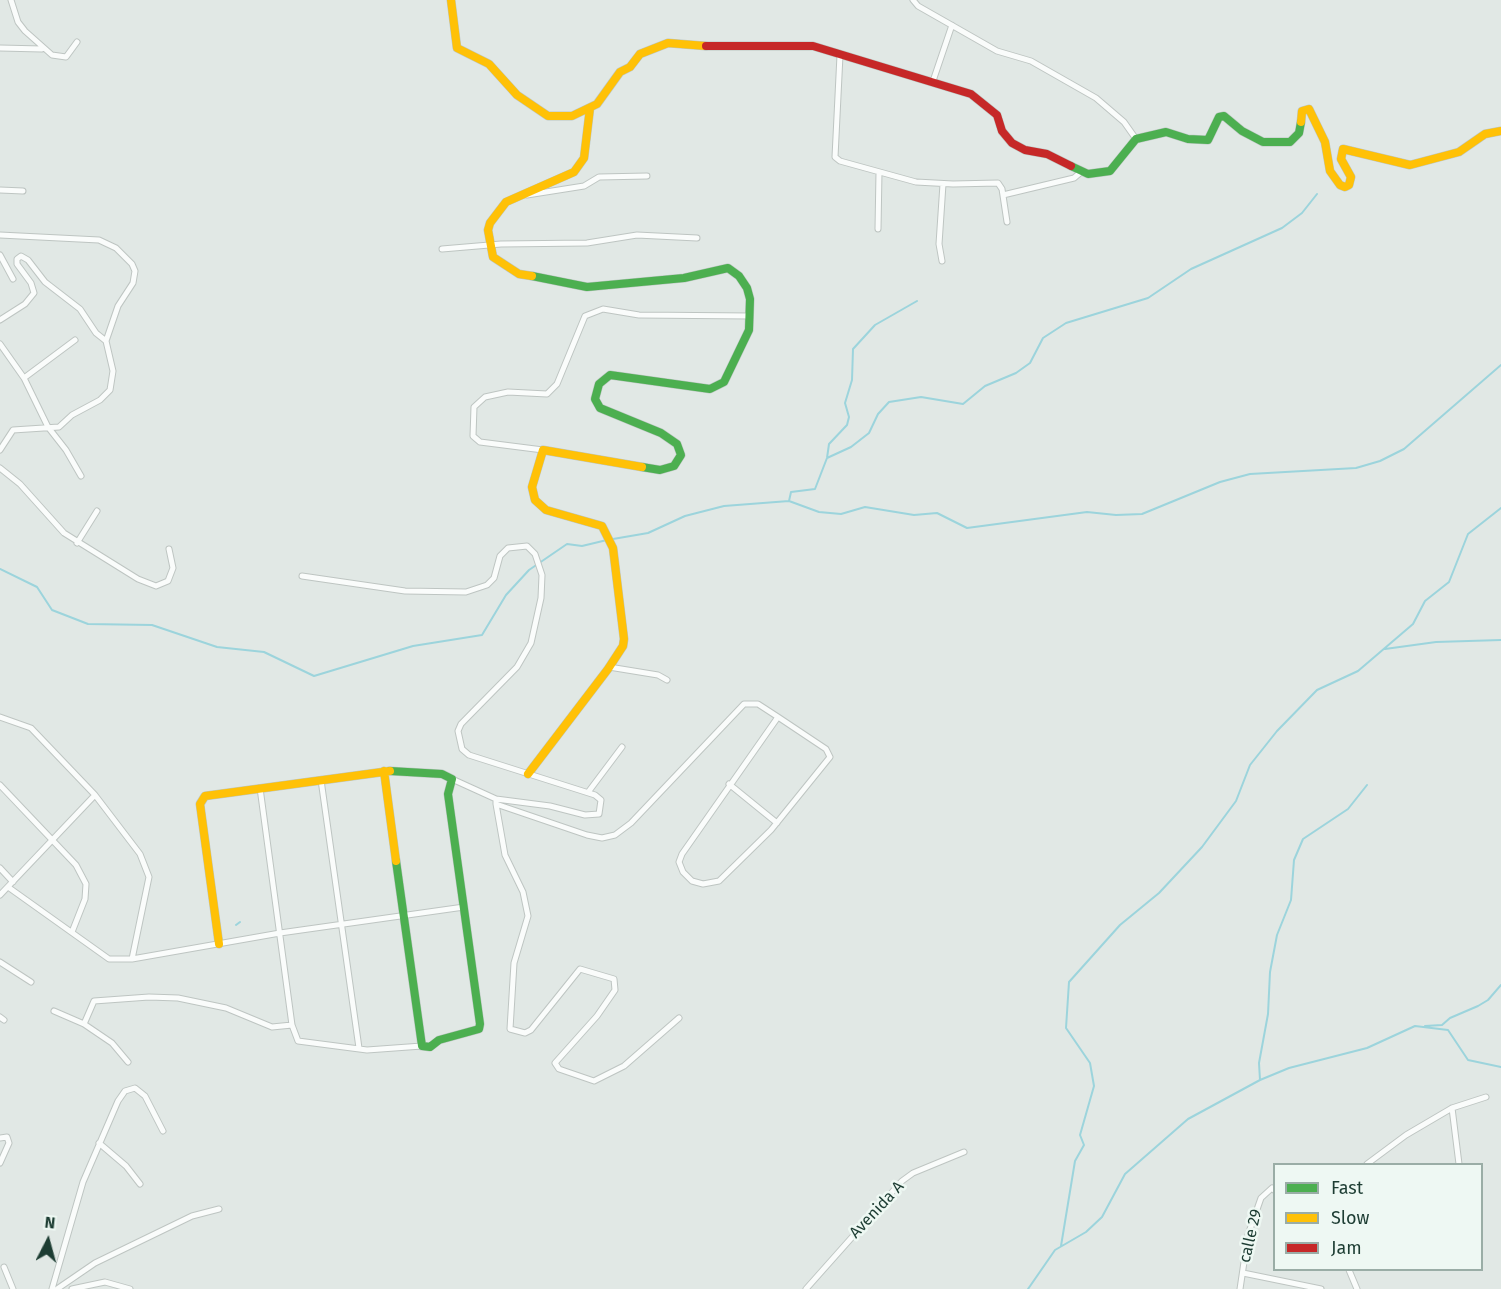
<!DOCTYPE html>
<html>
<head>
<meta charset="utf-8">
<style>
  body { margin:0 }
  #map { position:relative; width:1501px; height:1289px; overflow:hidden; background:#e1e8e5; font-family:"Fira Sans",sans-serif }
  canvas { display:block }
  .legend { position:absolute; left:1273px; top:1163px; width:210px; height:108px; box-sizing:border-box; background:#eef8f3; border:2px solid #9aada6; margin:0; padding:8px 10px; list-style:none; font-size:18px; color:#1d3d33 }
  .legend li { display:flex; align-items:center; gap:12px; height:30px }
  .legend b { width:30px; border:2px solid #9aada6 }
  .north { position:absolute; left:18px; top:1211px; width:60px; height:60px; -webkit-text-stroke:4px #eef8f3; paint-order:stroke; rotate:6deg; font-size:16px; font-weight:700; line-height:24px; text-align:center; color:#1d3d33 }
  .north::after { content:''; display:block; margin:auto; width:21px; height:27px; background:#1d3d33; clip-path:polygon(50% 0,100% 100%,50% 72%,0 100%) }
</style>
</head>
<body>
<div id="map">
<canvas width="1501" height="1289"></canvas>
<ul class="legend">
<li><b style="height:8px;background:#4caf50"></b>Fast</li>
<li><b style="height:8px;background:#ffc107"></b>Slow</li>
<li><b style="height:8px;background:#c62828"></b>Jam</li>
</ul>
<div class="north">N</div>
</div>
<script>
const ctx = document.querySelector('canvas').getContext('2d');
ctx.lineJoin = 'round';
function toPath(rows) {
  const path = new Path2D();
  for (const r of rows) {
    path.moveTo(r[0], r[1]);
    for (let i = 2; i < r.length; i += 2) path.lineTo(r[i], r[i + 1]);
  }
  return path;
}
function stroke(path, color, width, dash) {
  ctx.strokeStyle = color;
  ctx.lineWidth = width;
  ctx.lineCap = dash ? 'butt' : 'round';
  ctx.setLineDash(dash || []);
  ctx.stroke(path);
}
function label(font, color, halo, rows, align = 'center') {
  ctx.font = font + ' "Fira Sans",sans-serif';
  ctx.lineWidth = 5;
  ctx.setLineDash([]);
  ctx.textBaseline = 'middle';
  ctx.strokeStyle = halo;
  ctx.fillStyle = color;
  for (const [text, x, y, turn = 0] of rows) {
    ctx.save();
    ctx.translate(x, y);
    ctx.rotate((+turn || 0) * Math.PI / 180);
    ctx.textAlign = isNaN(turn) ? turn : align;
    if (halo) ctx.strokeText(text, 0, 0);
    ctx.fillText(text, 0, 0);
    ctx.restore();
  }
}
stroke(toPath([
  [827,458,851,447,869,433,878,414,889,402,921,397,963,404,985,386,1016,373,1030,363,1043,338,1066,323,1148,298,1191,269,1282,228,1302,213,1317,194],
  [789,501,791,492,815,489,827,458,829,444,847,425,849,417,845,403,852,380,853,349,875,325,917,301],
  [613,539,648,533,685,516,724,506,789,501,819,512,841,514,865,507,914,515,937,513,967,528,1087,512,1116,515,1142,514,1220,482,1250,474,1356,468,1380,461,1404,449,1501,365],
  [0,569,37,587,52,610,88,624,152,625,217,647,264,652,314,676,413,646,482,635,506,595,529,570,567,544,582,546,607,540],
  [1385,649,1436,642,1501,640],
  [236,925,240,922],
  [1425,1026,1442,1025,1450,1018,1478,1006,1488,1000,1501,985],
  [1260,1080,1259,1063,1268,1014,1270,972,1277,935,1291,900,1294,860,1303,839,1348,809,1367,785],
  [1061,1246,1075,1161,1084,1145,1080,1135,1094,1086,1090,1063,1066,1028,1069,982,1120,925,1159,893,1202,847,1236,801,1250,765,1277,731,1317,690,1358,671,1413,624,1425,601,1449,582,1468,534,1501,508],
  [1028,1289,1055,1250,1086,1232,1102,1217,1125,1174,1188,1119,1260,1080,1289,1068,1367,1048,1415,1026,1448,1030,1468,1060,1501,1067]
]), '#9cd4dc', 2);
const street = toPath([
  [11,0,18,22,25,31,52,55,66,57,77,42],
  [913,0,918,6,997,51,1031,61,1096,98,1124,122,1136,139],
  [0,48,42,49],
  [840,55,835,157,840,161,916,182,953,184,998,183,1002,189,1007,222],
  [933,81,952,25],
  [0,190,23,191],
  [527,195,584,186,599,177,647,176],
  [1003,195,1074,178,1081,172],
  [878,229,879,172],
  [0,235,99,240,116,248,132,264,135,271,133,283,118,306,106,341,113,371,110,390,100,400,72,415,59,427,13,430,0,450],
  [442,249,501,244,587,243,637,235,697,238],
  [0,255,13,279],
  [942,261,939,244,943,184],
  [0,320,25,304,34,293,31,283,17,264,17,259,21,256,28,260,45,282,80,309,96,333,106,341],
  [0,344,24,378,48,427,66,450,81,476],
  [24,378,75,340],
  [543,450,480,442,473,436,474,407,485,397,508,392,547,394,557,384,585,316,603,309,639,315,750,316],
  [0,468,20,484,64,533,138,579,156,586,168,581,173,568,169,549],
  [77,543,97,511],
  [302,576,405,591,466,592,487,585,494,578,500,556,508,548,527,546,535,554,542,575,541,598,531,643,517,667,461,724,458,731,462,749,469,755,595,795,601,800,599,814,585,815,550,806,496,799,452,779],
  [609,667,658,675,667,680],
  [0,717,31,728,95,795,140,854,149,877,132,959],
  [321,780,359,1048],
  [729,784,777,823],
  [0,785,76,865,86,884,85,899,72,932],
  [260,788,292,1025,298,1041,367,1050,422,1046],
  [589,791,622,747],
  [496,799,496,804,587,835,602,838,615,835,631,823,744,704,758,704,778,717,826,749,830,757,771,830,719,881,703,884,692,881,683,872,679,862,682,854,778,717],
  [496,804,505,855,523,892,528,916,514,963,510,1029,525,1033,531,1030,580,969,614,979,615,990,597,1016,555,1063,559,1069,594,1081,624,1066,679,1018],
  [0,868,13,882],
  [8,887,109,959,132,959,280,933,464,907],
  [0,895,95,795],
  [0,962,31,982],
  [54,1011,84,1024,112,1043,128,1062],
  [0,1017,4,1020],
  [84,1024,94,1001,149,997,178,998,226,1008,272,1027,292,1025],
  [1452,1108,1459,1164],
  [0,1138,7,1137,9,1143,0,1163],
  [99,1143,126,1166,140,1184],
  [1367,1164,1406,1135,1452,1108,1486,1097],
  [4,1267,13,1289],
  [1349,1270,1357,1289],
  [1243,1273,1321,1289],
  [52,1289,83,1182,118,1101,125,1091,135,1088,145,1096,163,1131],
  [57,1289,95,1263,192,1216,219,1209],
  [72,1289,105,1282,130,1289],
  [806,1289,902,1181,913,1173,964,1152],
  [1240,1289,1248,1235,1261,1198,1272,1188,1274,1190]
]);
const fast = toPath([
  [1071,166,1088,174,1110,171,1136,139,1166,132,1188,139,1208,140,1219,117,1224,116,1242,131,1263,142,1290,142,1299,133,1301,122],
  [532,276,587,287,684,278,728,268,739,276,747,288,750,299,749,330,724,382,710,389,610,375,599,384,595,399,600,408,661,433,677,444,681,455,674,466,660,470,642,467],
  [390,771,442,774,452,779,448,794,480,1024,479,1029,439,1040,430,1047,422,1046,396,861]
]);
const slow = toPath([
  [451,0,457,48,489,64,517,95,548,116,572,116,597,104,620,72,630,67,640,54,668,43,706,46],
  [1301,122,1302,111,1309,109,1325,142,1330,171,1340,185,1345,187,1349,185,1351,177,1341,159,1343,149,1410,165,1459,152,1485,134,1501,131],
  [532,276,519,274,493,257,488,230,490,223,506,202,574,172,584,158,590,108],
  [384,771,396,861],
  [528,774,608,669,623,646,624,639,613,548,602,526,546,510,535,500,532,487,543,450,642,467],
  [219,944,200,804,205,796,390,771]
]);
const jam = toPath([
  [706,46,813,46,971,94,997,115,1002,131,1012,143,1025,150,1047,154,1071,166]
]);
stroke(street, '#bec5c2', 7);
stroke(fast, '#bcc6c2', 9);
stroke(slow, '#bcc6c2', 9);
stroke(jam, '#bcc6c2', 9);
stroke(street, '#fafcfb', 5);
stroke(fast, '#4caf50', 8);
stroke(slow, '#ffc107', 8);
stroke(jam, '#c62828', 8);
label('16px', '#1d3d33', '#eef8f3', [
  ["Avenida A",877,1210,-47],
  ["calle 29",1251,1236,-77]
]);
</script>
</body>
</html>
